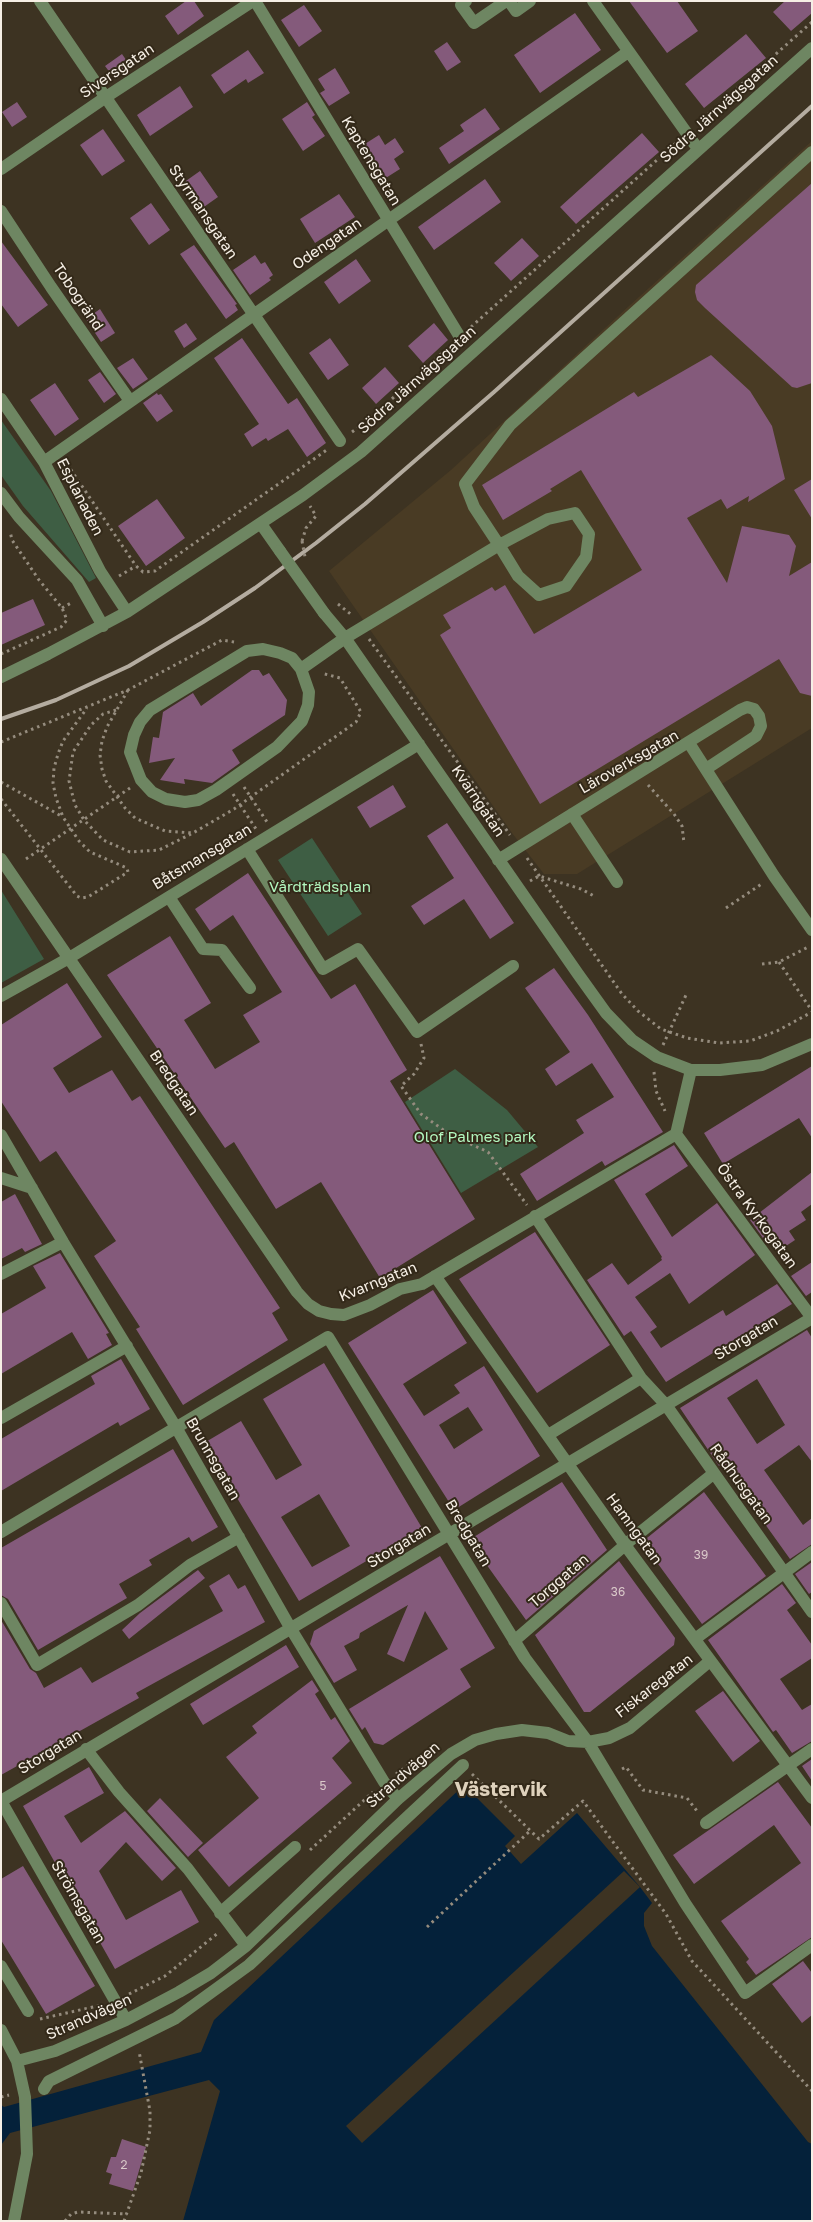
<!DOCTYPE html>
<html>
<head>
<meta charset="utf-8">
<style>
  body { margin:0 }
  #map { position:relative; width:813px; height:2222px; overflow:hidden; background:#3d3322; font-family:"Golos Text",sans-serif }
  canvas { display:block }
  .frame { position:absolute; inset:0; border:2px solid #f6efe5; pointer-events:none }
</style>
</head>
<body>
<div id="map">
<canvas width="813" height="2222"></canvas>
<div class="frame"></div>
</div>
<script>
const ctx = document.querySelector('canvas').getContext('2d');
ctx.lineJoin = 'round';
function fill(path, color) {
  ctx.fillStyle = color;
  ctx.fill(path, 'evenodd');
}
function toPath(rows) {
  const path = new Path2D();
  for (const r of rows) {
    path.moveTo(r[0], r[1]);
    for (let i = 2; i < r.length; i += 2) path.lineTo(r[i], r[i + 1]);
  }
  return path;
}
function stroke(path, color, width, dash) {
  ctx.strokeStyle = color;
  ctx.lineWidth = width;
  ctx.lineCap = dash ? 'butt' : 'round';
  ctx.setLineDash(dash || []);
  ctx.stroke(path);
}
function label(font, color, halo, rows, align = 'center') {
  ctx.font = font + ' "Golos Text",sans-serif';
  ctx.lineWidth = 4;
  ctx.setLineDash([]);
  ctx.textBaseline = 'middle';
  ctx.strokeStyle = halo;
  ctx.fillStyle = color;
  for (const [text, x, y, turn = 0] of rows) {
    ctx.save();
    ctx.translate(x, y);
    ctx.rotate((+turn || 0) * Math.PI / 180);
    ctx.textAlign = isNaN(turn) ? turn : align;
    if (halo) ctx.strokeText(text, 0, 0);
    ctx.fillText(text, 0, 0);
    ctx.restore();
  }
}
fill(toPath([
  [812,141,812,728,577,874,544,874,512,833,329,571,451,470,629,306]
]), '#493b24');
fill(toPath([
  [1,420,51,491,96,578,89,582,23,506,1,475],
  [312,838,362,914,328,936,278,860],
  [1,890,44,959,1,983],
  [455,1069,507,1110,538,1147,461,1193,405,1102]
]), '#3e5e44');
fill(toPath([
  [464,1785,515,1836,505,1846,521,1864,577,1813,640,1887,652,1903,644,1913,644,1926,652,1946,808,2142,812,2144,812,2221,183,2221,220,2091,209,2080,10,2133,1,2145,1,2105,4,2107,201,2052,214,2020]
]), '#04213a');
fill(toPath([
  [624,1871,640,1887,362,2143,346,2126]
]), '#3d3322');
fill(toPath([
  [186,1,194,1,204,16,178,35,165,16],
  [629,1,677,1,698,31,667,53],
  [785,1,812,1,812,13,791,31,773,12],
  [304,5,322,31,299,47,281,20],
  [575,13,601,50,540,93,514,55],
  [746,34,766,58,704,108,685,84],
  [447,42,461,62,447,71,434,51],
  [248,50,264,73,248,83,246,79,224,94,211,75],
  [122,54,131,67,114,78,105,66],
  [335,68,350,93,329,106,320,93,325,90,318,79],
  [180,86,193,107,150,136,137,115],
  [17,102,27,117,12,127,2,112],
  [307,102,315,115,312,117,325,136,303,151,282,119],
  [485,108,500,129,449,164,439,148,464,131,460,125],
  [103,129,125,161,102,176,80,145],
  [642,133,659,152,576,224,560,207],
  [379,135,385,145,395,138,404,152,394,159,400,169,381,181,360,147],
  [200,171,218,197,201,209,183,183],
  [485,179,501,202,434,250,418,227],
  [812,183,812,383,797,388,792,387,705,308,697,300,695,292,696,285],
  [339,194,355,217,315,243,300,219],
  [151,203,170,230,149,245,130,218],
  [522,238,539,256,511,281,494,263],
  [1,241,48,305,18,327,1,304],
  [194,245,237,304,235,305,238,310,226,319,180,254],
  [255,255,261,264,265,262,273,275,269,278,271,280,250,295,233,270],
  [356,259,371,281,339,304,324,282],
  [100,309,115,333,101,342,86,319],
  [186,323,197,339,184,348,174,331],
  [434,323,448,340,423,363,408,346],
  [242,338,288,404,297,398,326,443,307,457,288,429,268,441,266,438,252,447,244,434,259,424,214,358],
  [330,338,349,365,328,380,309,353],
  [711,355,750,391,772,426,785,479,748,502,749,496,727,509,721,499,687,518,727,583,742,526,789,535,796,546,789,576,812,562,812,696,800,693,779,659,540,804,440,635,451,628,443,615,492,587,495,591,505,585,534,634,642,570,581,470,550,489,552,491,503,520,482,485,634,392,638,397],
  [133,358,148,379,133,389,117,368],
  [385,367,399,383,376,404,362,388],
  [100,372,116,394,104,403,88,380],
  [55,383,79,419,55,436,30,400],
  [157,393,158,395,161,394,173,411,157,422,143,403],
  [812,479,812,519,794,490],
  [157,499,185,538,146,566,118,526],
  [33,599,45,625,1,645,1,613],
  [252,670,259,670,263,676,269,673,287,700,285,715,232,750,240,763,212,783,184,779,185,784,160,780,175,758,149,763,153,737,159,738,163,712,193,693,201,706],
  [393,785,406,807,370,828,357,807],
  [447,823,514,923,490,939,464,899,424,925,411,906,454,878,427,836],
  [248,873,331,999,355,984,407,1070,390,1081,475,1219,380,1278,321,1182,276,1209,234,1142,225,1148,107,975,170,936,211,1003,184,1020,215,1069,260,1042,243,1015,282,992,233,915,210,931,195,909],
  [554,968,588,1015,663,1132,605,1166,602,1161,537,1201,520,1174,584,1133,576,1120,614,1097,592,1063,556,1086,545,1069,570,1052,525,988],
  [67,983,102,1037,53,1068,69,1093,112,1070,132,1101,140,1096,280,1308,272,1313,288,1340,183,1405,136,1329,140,1327,94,1256,116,1241,56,1151,40,1162,1,1101,1,1025],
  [812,1066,812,1138,799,1118,723,1164,704,1133],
  [674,1145,688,1166,645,1194,672,1237,717,1203,755,1255,689,1304,670,1273,635,1297,657,1327,650,1332,661,1348,723,1310,726,1316,777,1284,792,1304,666,1382,631,1331,624,1336,587,1280,612,1263,628,1285,662,1260,661,1258,662,1257,614,1180],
  [812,1172,812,1204,801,1212,806,1220,789,1231,795,1240,780,1250,774,1241,768,1245,750,1220],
  [15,1194,42,1244,25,1252,22,1248,1,1259,1,1202],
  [535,1232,610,1345,537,1393,459,1279],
  [60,1253,109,1333,106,1334,112,1345,88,1359,72,1332,1,1374,1,1314,46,1288,33,1266],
  [812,1262,812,1292,806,1296,791,1276],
  [433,1290,467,1343,403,1384,424,1416,460,1393,454,1385,484,1366,540,1456,454,1510,348,1343],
  [468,1407,483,1430,454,1449,439,1425],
  [807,1330,812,1338,812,1462,799,1445,764,1470,803,1525,812,1518,812,1544,790,1559,722,1464,719,1466,680,1408],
  [757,1379,785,1425,757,1444,727,1398],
  [121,1359,150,1409,120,1426,118,1422,1,1491,1,1439,95,1384,91,1376],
  [324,1363,422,1528,299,1601,204,1443,241,1421,276,1480,302,1465,263,1399],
  [319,1494,350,1546,312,1567,281,1517],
  [173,1449,218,1527,192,1542,189,1537,149,1560,152,1565,119,1584,127,1598,38,1650,8,1599,1,1595,1,1548],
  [562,1482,607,1550,526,1620,469,1540],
  [704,1492,766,1576,702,1624,642,1542],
  [440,1556,495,1648,460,1669,471,1687,383,1745,374,1743,365,1727,362,1730,349,1709,448,1649,425,1611,404,1662,387,1654,408,1605,360,1633,359,1638,344,1646,357,1670,334,1683,310,1644,314,1631],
  [619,1561,675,1638,674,1645,590,1712,584,1712,535,1635],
  [812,1562,812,1592,809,1594,795,1574],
  [198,1570,205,1578,129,1639,122,1630,140,1613],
  [229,1574,238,1589,245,1585,265,1622,136,1693,139,1698,1,1775,1,1620,30,1669,36,1673,44,1688,81,1667,92,1683,223,1611,209,1586],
  [782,1584,796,1603,787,1610,812,1645,812,1658,780,1679,802,1710,812,1704,812,1741,792,1753,776,1730,773,1732,708,1640],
  [286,1645,299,1667,203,1725,190,1704],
  [312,1680,319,1691,315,1694,331,1720,335,1717,350,1741,332,1758,352,1783,229,1887,198,1850,259,1798,226,1757,257,1733,252,1726],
  [723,1691,760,1741,733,1762,695,1711],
  [812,1759,812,1781,802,1766],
  [89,1767,104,1793,64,1816,81,1843,125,1811,176,1868,162,1881,126,1842,99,1871,126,1920,181,1890,199,1922,115,1969,23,1806],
  [778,1782,812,1828,812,1937,756,1975,746,1962,749,1959,721,1921,801,1863,774,1825,694,1884,673,1855],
  [160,1798,203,1843,188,1857,147,1811],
  [23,1866,95,1986,46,2014,1,1940,1,1879],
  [803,1961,812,1973,812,2015,802,2023,772,1984],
  [122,2139,146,2147,133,2191,109,2184,112,2174,106,2172,111,2157,116,2157]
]), '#845a7b');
stroke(toPath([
  [698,123,812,22],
  [471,327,677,142],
  [352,432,371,418,450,346],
  [67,464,136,566,143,572,155,571,328,449],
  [302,541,306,528,316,516,310,506],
  [119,576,136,566],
  [338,604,353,616],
  [62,608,73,602],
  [369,639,510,835],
  [1,654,61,627,67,620,62,608,39,580,12,540,10,531],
  [128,690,107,727,102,741,100,755,102,769,106,781,125,808,135,818,165,831,193,833,234,809,356,722,361,712,340,678,321,673],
  [116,710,103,714,91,725,73,752,69,781,75,805,84,820,103,840,130,852,159,850,191,834],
  [1,742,128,690,222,640,234,642],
  [1,782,63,817],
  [648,785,674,814,682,826,684,843],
  [244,787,267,822],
  [233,794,256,829],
  [1,799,77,896,81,898,88,897,128,872,127,868,90,852,79,841,63,817,56,798,53,783,54,768,58,754,63,741,87,708],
  [527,858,622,994,638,1011,661,1029,687,1038,719,1043,750,1041,777,1031,812,1012],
  [26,859,130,788],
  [530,881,539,876,581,889,594,896],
  [726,908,763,883],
  [779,962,812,1011],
  [762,964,779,962,810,946],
  [421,1044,424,1058,414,1074,401,1086,421,1114,449,1134,488,1152,527,1205],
  [663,1045,686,995],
  [654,1072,656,1091,665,1111],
  [622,1769,626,1767,643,1790,687,1798,697,1811],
  [396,1774,427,1752],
  [472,1774,539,1839,583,1801,666,1914,692,1961,812,2091],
  [310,1850,373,1792],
  [427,1927,531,1830],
  [129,1994,165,1976,218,1933],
  [40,2019,102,2005],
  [1,2097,9,2095],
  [65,2221,71,2214,78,2212,127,2214],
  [124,2221,141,2173,150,2130,150,2111,139,2051]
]), '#958c7e', 3, [2.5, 4]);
stroke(toPath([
  [40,1,340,441],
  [255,1,460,337],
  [466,1,461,5,474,23,506,1],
  [509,1,516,11,530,1],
  [593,1,698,149],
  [1,169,106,97,253,1],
  [1,211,51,287,130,401],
  [1,399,44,462,100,571,127,612],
  [44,462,628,52],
  [1,493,19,517,77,580,103,626],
  [261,524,280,551],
  [324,613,345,638,578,974,606,1013,632,1040,657,1057,691,1070,720,1070,762,1065,812,1044],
  [301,669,292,658,280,653,263,649,247,651,150,710,140,722,134,735,130,752,141,780,152,792,166,799,185,802,198,800,216,790,277,747,302,721,308,705,309,692,301,669,345,638,499,545,548,519,575,513,589,534,586,557,566,586,539,595,518,576,499,545,474,507,465,484,510,425,812,152],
  [1,677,48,654,127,612,303,495,361,452,812,48],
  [689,743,774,876,812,930],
  [572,814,617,882],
  [247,849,323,969,358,949,417,1032,513,966],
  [1,859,297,1292,308,1304,319,1311,331,1314,344,1315,370,1305,400,1289,422,1284,676,1134,691,1070],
  [498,860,740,710,747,707,754,709,759,716,761,726,756,736,706,769],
  [169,897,203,949,222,950,250,988],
  [1,996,69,958,419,744],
  [676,1134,812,1318],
  [1,1135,63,1242,177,1429,291,1629,384,1782,398,1799],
  [1,1178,32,1188],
  [535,1216,641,1378,666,1405,812,1612],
  [1,1274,63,1242],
  [435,1276,625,1545,812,1798],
  [328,1337,525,1658,588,1742,685,1903,745,1993,812,1945],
  [1,1418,127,1346],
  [548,1435,641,1378],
  [1,1532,328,1337],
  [1,1603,37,1665,138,1605,190,1565,239,1537],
  [695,1639,812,1552],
  [514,1641,632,1539,713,1474],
  [86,1749,119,1792,188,1869,246,1946],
  [1,1801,812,1318],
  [1,1801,126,2020],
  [706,1823,812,1749],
  [220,1913,295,1847],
  [1,1966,28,2011],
  [1,2030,17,2061,25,2097,27,2154,14,2221],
  [17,2061,55,2051,126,2020,179,1992,211,1973,246,1946,398,1799,451,1754,475,1740,496,1734,522,1730,548,1733,568,1741,588,1742,609,1738,630,1728,710,1661],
  [44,2089,49,2081,176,2018,249,1965,463,1765]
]), '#6e8662', 12);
stroke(toPath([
  [1,719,56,700,129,666,203,622,255,588,316,543,365,504,494,392,812,106]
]), '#b4aca0', 4);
stroke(toPath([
  [302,541,305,557]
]), '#958c7e', 3, [2.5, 4]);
stroke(toPath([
  [280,551,324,613]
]), '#6e8662', 12);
label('12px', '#dacaca', null, [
  ["39",701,1555],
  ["36",618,1592],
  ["5",323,1786],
  ["2",124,2165]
]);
label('15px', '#f6efe5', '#332919', [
  ["Siversgatan",117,71,-34],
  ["Södra Järnvägsgatan",719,109,-42],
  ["Kaptensgatan",371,161,59],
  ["Styrmansgatan",203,212,56],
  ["Odengatan",327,244,-34],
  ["Tobogränd",78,297,56],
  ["Södra Järnvägsgatan",417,380,-42],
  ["Esplanaden",80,497,63],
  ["Läroverksgatan",629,762,-30],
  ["Kvarngatan",478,801,56],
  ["Båtsmansgatan",202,857,-31],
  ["Bredgatan",174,1083,56],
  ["Östra Kyrkogatan",757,1216,54],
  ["Kvarngatan",378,1282,-22],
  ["Storgatan",746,1338,-31],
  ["Brunnsgatan",213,1459,60],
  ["Rådhusgatan",741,1484,54],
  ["Hamngatan",634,1529,54],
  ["Bredgatan",468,1533,59],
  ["Storgatan",399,1546,-31],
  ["Torggatan",559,1581,-41],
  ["Fiskaregatan",654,1686,-38],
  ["Storgatan",50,1752,-31],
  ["Strandvägen",403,1775,-41],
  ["Strömsgatan",78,1902,60],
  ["Strandvägen",89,2017,-24]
]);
label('15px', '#b3f8c0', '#332919', [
  ["Vårdträdsplan",320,887],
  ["Olof Palmes park",475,1137]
]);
label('bold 20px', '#ded1bc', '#332919', [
  ["Västervik",501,1790]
]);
</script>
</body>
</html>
